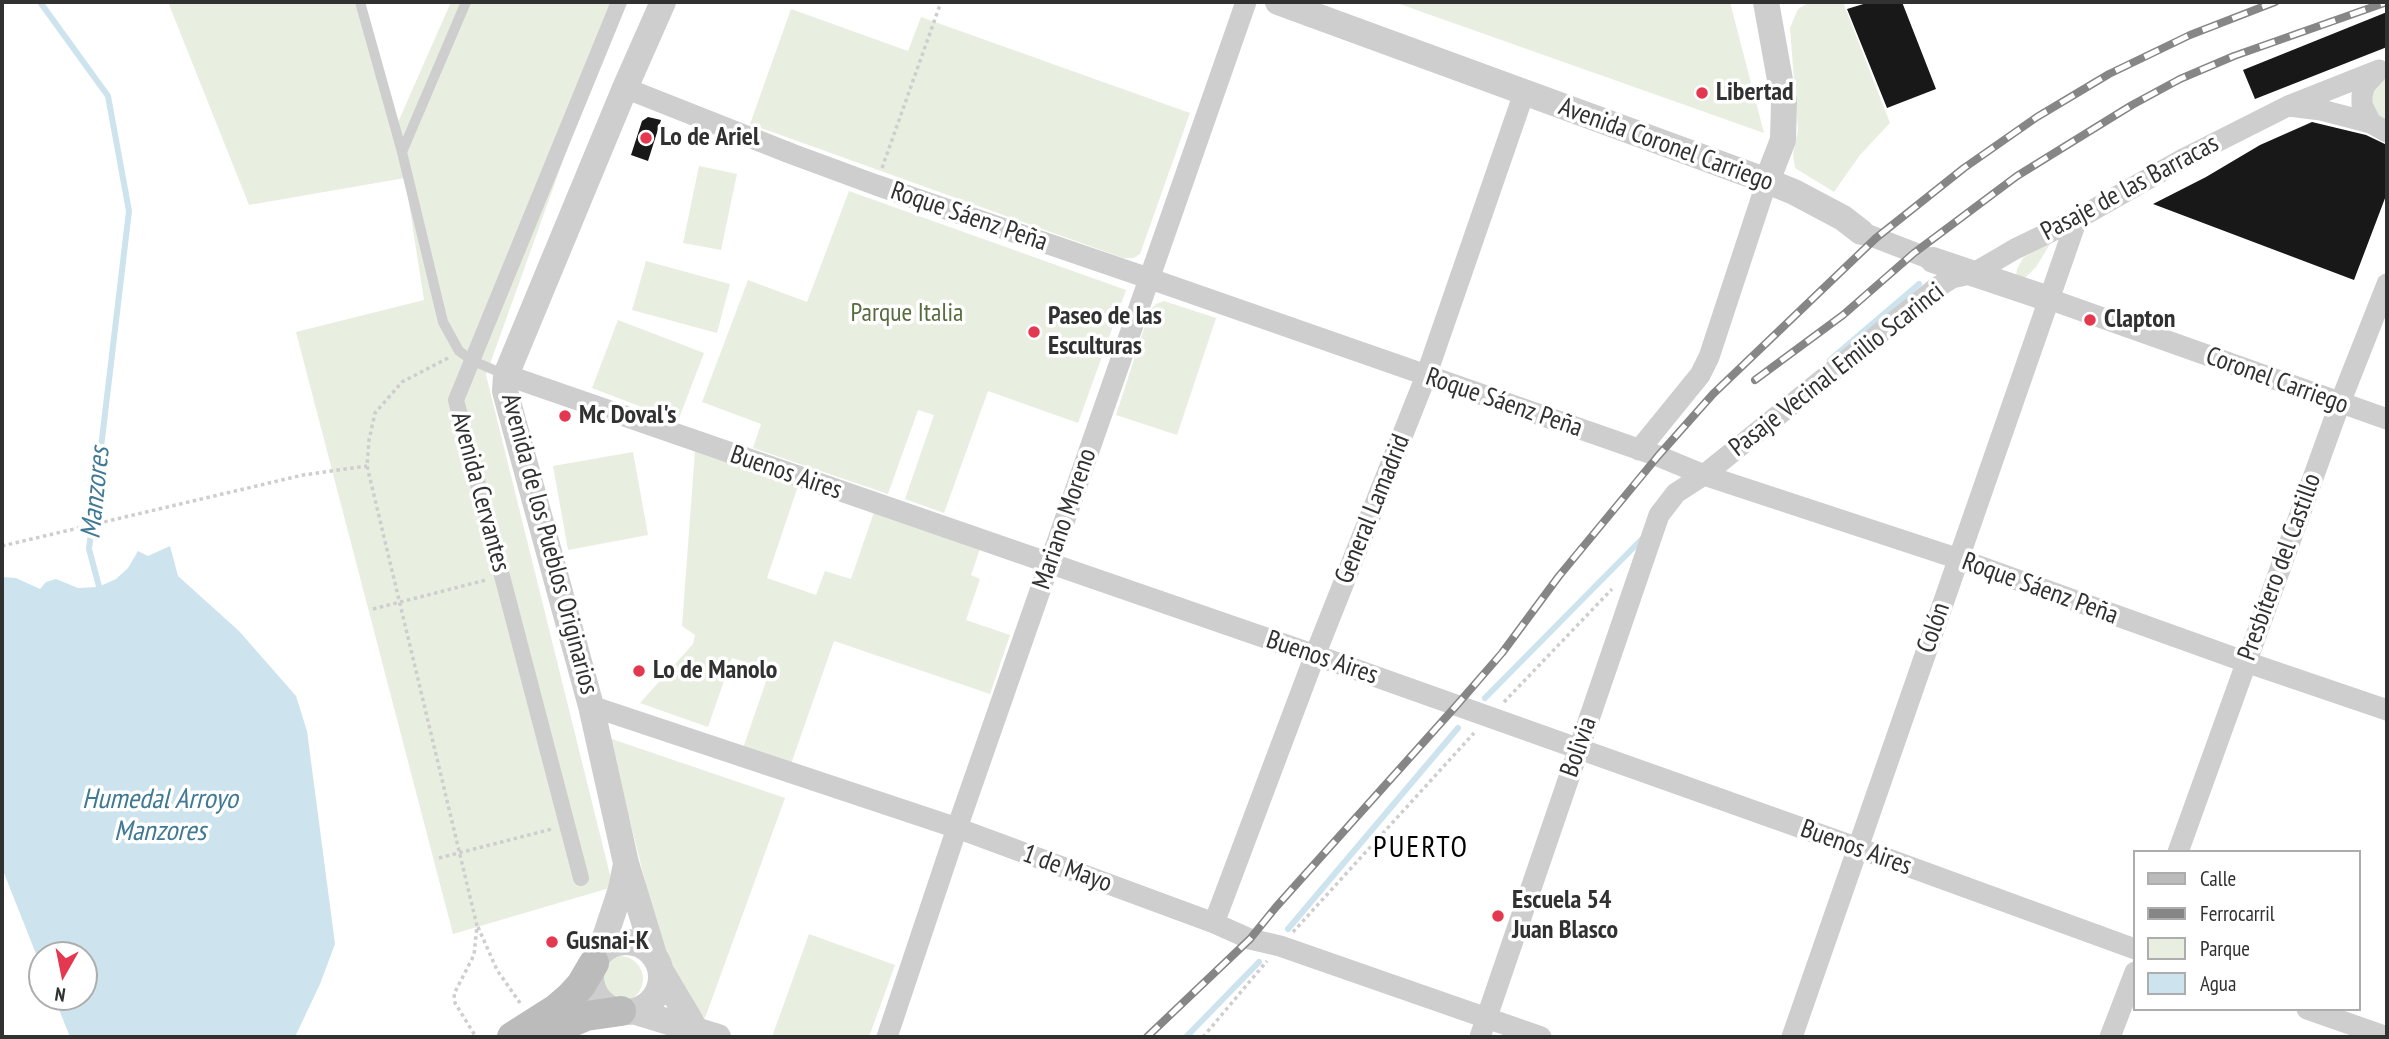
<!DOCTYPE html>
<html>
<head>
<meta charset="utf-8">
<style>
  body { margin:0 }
  #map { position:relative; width:2389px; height:1039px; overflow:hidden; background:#fff; font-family:"PT Sans Narrow",sans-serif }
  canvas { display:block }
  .frame { position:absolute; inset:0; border:4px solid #313131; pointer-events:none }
  .legend { position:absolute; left:2133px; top:850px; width:228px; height:161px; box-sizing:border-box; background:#fff; border:2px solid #adadad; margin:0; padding:9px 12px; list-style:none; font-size:21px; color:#313131 }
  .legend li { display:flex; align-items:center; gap:14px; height:35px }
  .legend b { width:35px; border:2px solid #adadad }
  .north { position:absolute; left:28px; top:941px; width:70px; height:70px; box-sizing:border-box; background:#fff; border:2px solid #adadad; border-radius:50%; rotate:189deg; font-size:19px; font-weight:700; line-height:28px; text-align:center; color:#313131 }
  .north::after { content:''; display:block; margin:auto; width:24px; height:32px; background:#e43850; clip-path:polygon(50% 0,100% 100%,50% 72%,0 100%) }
</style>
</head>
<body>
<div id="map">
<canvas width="2389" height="1039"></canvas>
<div class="frame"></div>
<ul class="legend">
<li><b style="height:9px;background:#bbb"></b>Calle</li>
<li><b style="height:9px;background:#868686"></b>Ferrocarril</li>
<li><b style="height:19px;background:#e8eee0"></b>Parque</li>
<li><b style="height:19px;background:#cde3ed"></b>Agua</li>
</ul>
<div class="north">N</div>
</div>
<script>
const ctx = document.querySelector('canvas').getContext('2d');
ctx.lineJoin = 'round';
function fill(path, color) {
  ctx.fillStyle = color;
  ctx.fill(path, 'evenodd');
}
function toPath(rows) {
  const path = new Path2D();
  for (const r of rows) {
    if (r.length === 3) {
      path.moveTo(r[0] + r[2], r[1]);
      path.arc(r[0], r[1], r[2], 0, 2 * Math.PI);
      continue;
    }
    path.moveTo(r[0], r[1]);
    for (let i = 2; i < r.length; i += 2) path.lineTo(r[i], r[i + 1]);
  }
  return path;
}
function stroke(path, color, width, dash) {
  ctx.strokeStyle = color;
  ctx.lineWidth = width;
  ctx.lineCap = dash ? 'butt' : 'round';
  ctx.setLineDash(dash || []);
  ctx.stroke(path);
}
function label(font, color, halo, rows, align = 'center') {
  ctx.font = font + ' "PT Sans Narrow",sans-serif';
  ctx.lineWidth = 7;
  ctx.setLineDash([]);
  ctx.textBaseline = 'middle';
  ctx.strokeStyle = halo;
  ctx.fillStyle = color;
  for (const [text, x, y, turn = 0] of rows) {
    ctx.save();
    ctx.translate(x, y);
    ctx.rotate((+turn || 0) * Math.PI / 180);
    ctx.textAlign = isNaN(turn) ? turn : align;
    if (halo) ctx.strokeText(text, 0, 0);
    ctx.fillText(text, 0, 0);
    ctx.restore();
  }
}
fill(toPath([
  [168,2,355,2,395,129,451,2,620,2,486,375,613,887,453,934,296,332,424,300,405,178,249,205],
  [1394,2,1730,2,1764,133,1538,53],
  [1810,2,1843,2,1890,123,1860,155,1834,192,1795,168,1793,154,1798,130,1790,28,1798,9],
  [791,9,908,51,921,17,1190,113,1140,254,1134,258,1123,258,750,124],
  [2387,75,2387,127,2378,122,2369,93],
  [699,166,737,174,721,250,683,243],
  [849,191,1126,290,1078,423,988,391,944,513,905,499,934,415,918,410,888,494,753,448,761,424,702,402,748,280,807,302],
  [2055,236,2036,267,2023,280,2016,277,2017,269,2023,258],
  [646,261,730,284,717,333,632,310],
  [1164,301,1216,318,1177,435,1116,415,1150,310,1156,304],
  [618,320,704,353,678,421,592,388],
  [695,451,798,486,767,578,816,595,825,571,851,579,874,512,980,549,971,575,980,579,966,620,1010,635,990,694,834,641,791,764,743,748,770,670,732,658,708,727,640,703,693,644,695,635,682,626],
  [633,452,648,535,568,550,553,466],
  [609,738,785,798,705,1018,683,991,663,952],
  [809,934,895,965,869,1037,772,1037],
  [620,979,23]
]), '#e8eee0');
fill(toPath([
  [170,546,178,576,239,631,296,696,307,731,335,944,320,984,295,1037,70,1037,54,997,84,997,84,955,42,955,42,969,2,868,2,577,16,578,40,589,46,582,56,579,78,588,98,587,116,579,128,568,138,551,148,556]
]), '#cde3ed');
stroke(toPath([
  [40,2,108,96,129,211,89,549,101,594],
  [1830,360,1919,284],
  [1485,698,1641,540],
  [1288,929,1458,728],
  [1186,1037,1259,962]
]), '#cde3ed', 6);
fill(toPath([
  [1870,2,1902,2,1936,89,1887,108,1847,9],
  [2387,12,2387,47,2255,99,2243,70],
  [648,117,661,120,648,161,631,155,642,121],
  [2312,122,2366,135,2387,145,2387,193,2354,280,2153,204,2206,177,2260,145]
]), '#181818');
stroke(toPath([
  [882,168,941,2],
  [448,358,402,382,375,413,369,440,367,466,477,926,474,955,454,994,455,1003,476,1037],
  [2,546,303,475,367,466],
  [373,609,486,580],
  [1504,702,1612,589],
  [439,858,552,829],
  [478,927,497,970,520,1003],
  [1293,932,1474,733],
  [1203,1037,1267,961]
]), '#cecece', 3.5, [3.5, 3.5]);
stroke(toPath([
  [360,2,402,152,443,322,459,351,473,361,506,375],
  [402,152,466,2]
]), '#cecece', 10);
stroke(toPath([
  [581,878,456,400,619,2]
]), '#cecece', 16);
stroke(toPath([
  [625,88,792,154,876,185,1148,278,1658,456,1704,475,1959,559,2246,662,2387,710],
  [2289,106,2321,110,2371,123,2387,132],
  [2371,123,2362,105,2362,95,2365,85,2378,71],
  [1861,232,1933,260],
  [2049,299,2387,419],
  [506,375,1315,655,1858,848,2135,949],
  [1639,450,1700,375,1709,357,1767,181],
  [591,706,957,828,1214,923,1250,939,1280,946,1541,1037],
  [2178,852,2340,403,2387,284],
  [1214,923,1315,655,1426,376,1524,93],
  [2307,1009,2387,1037],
  [887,1037,957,828,1246,2],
  [1480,1037,1659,515,1676,493,1704,475,1936,288,1952,278,1974,273,2015,249,2077,219,2185,158,2288,106,2379,70],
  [1792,1037,2077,219],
  [2110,1037,2135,972]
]), '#cecece', 21);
stroke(toPath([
  [1278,2,1767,181,1794,192,1843,218,1861,232],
  [1766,2,1784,102,1783,140,1767,181],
  [1933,260,2049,299],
  [626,977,35],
  [600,952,621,889,626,864],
  [654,955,626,863,591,706,505,391,506,375,625,88,663,2],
  [662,973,696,1030],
  [633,1011,718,1037]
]), '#cecece', 26);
stroke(toPath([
  [512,1037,556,1009,570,997,581,985,594,963],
  [544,1037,558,1028,586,1016,621,1011]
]), '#bbb', 30);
const rail = toPath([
  [1755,380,1843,315,1914,253,2017,176,2132,105,2180,79,2234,56,2387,2],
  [1147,1037,1250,939,1276,907,1456,706,1502,653,1559,576,1658,456,1713,394,1876,238,1964,168,2037,117,2109,74,2190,35,2275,2]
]);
stroke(rail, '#868686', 8);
stroke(rail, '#fff', 5, [16]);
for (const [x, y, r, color] of [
  [1702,93,7,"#e43850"],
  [646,138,7,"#e43850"],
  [2090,320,7,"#e43850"],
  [1034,332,7,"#e43850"],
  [565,416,7,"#e43850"],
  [639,671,7,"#e43850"],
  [1498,916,7,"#e43850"],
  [552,942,7,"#e43850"]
]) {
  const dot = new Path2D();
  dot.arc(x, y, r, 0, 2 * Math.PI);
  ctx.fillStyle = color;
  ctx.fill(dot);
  stroke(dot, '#fff', 2.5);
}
label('bold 26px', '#313131', '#fff', [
  ["Libertad",1716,93],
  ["Lo de Ariel",660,138],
  ["Paseo de las",1048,317],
  ["Esculturas",1048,347],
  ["Clapton",2104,320],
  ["Mc Doval's",579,416],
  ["Lo de Manolo",653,671],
  ["Escuela 54",1512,901],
  ["Juan Blasco",1512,931],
  ["Gusnai-K",566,942]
], 'left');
label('26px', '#313131', '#fff', [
  ["Avenida Coronel Carriego",1666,145,20],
  ["Pasaje de las Barracas",2130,188,-28],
  ["Roque Sáenz Peña",969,217,19],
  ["Pasaje Vecinal Emilio Scarinci",1837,370,-38],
  ["Coronel Carriego",2277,381,20],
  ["Roque Sáenz Peña",1504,403,19],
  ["Buenos Aires",786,473,19],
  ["Avenida Cervantes",480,492,75],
  ["General Lamadrid",1373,509,-68],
  ["Mariano Moreno",1065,519,-71],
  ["Avenida de los Pueblos Originarios",549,544,75],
  ["Presbítero del Castillo",2280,567,-70],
  ["Roque Sáenz Peña",2040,589,20],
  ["Colón",1934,628,-71],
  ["Buenos Aires",1322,658,19],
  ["Bolivia",1579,747,-71],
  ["Buenos Aires",1856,848,20],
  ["1 de Mayo",1067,869,20]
]);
label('26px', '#586d3e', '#fff', [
  ["Parque Italia",907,314]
]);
label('italic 28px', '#3f7994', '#fff', [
  ["Manzores",96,493,-84],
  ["Humedal Arroyo",160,800],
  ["Manzores",160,832]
]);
ctx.letterSpacing = '2px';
label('30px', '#000', '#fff', [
  ["PUERTO",1421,848]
]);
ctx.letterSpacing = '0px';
</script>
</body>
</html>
